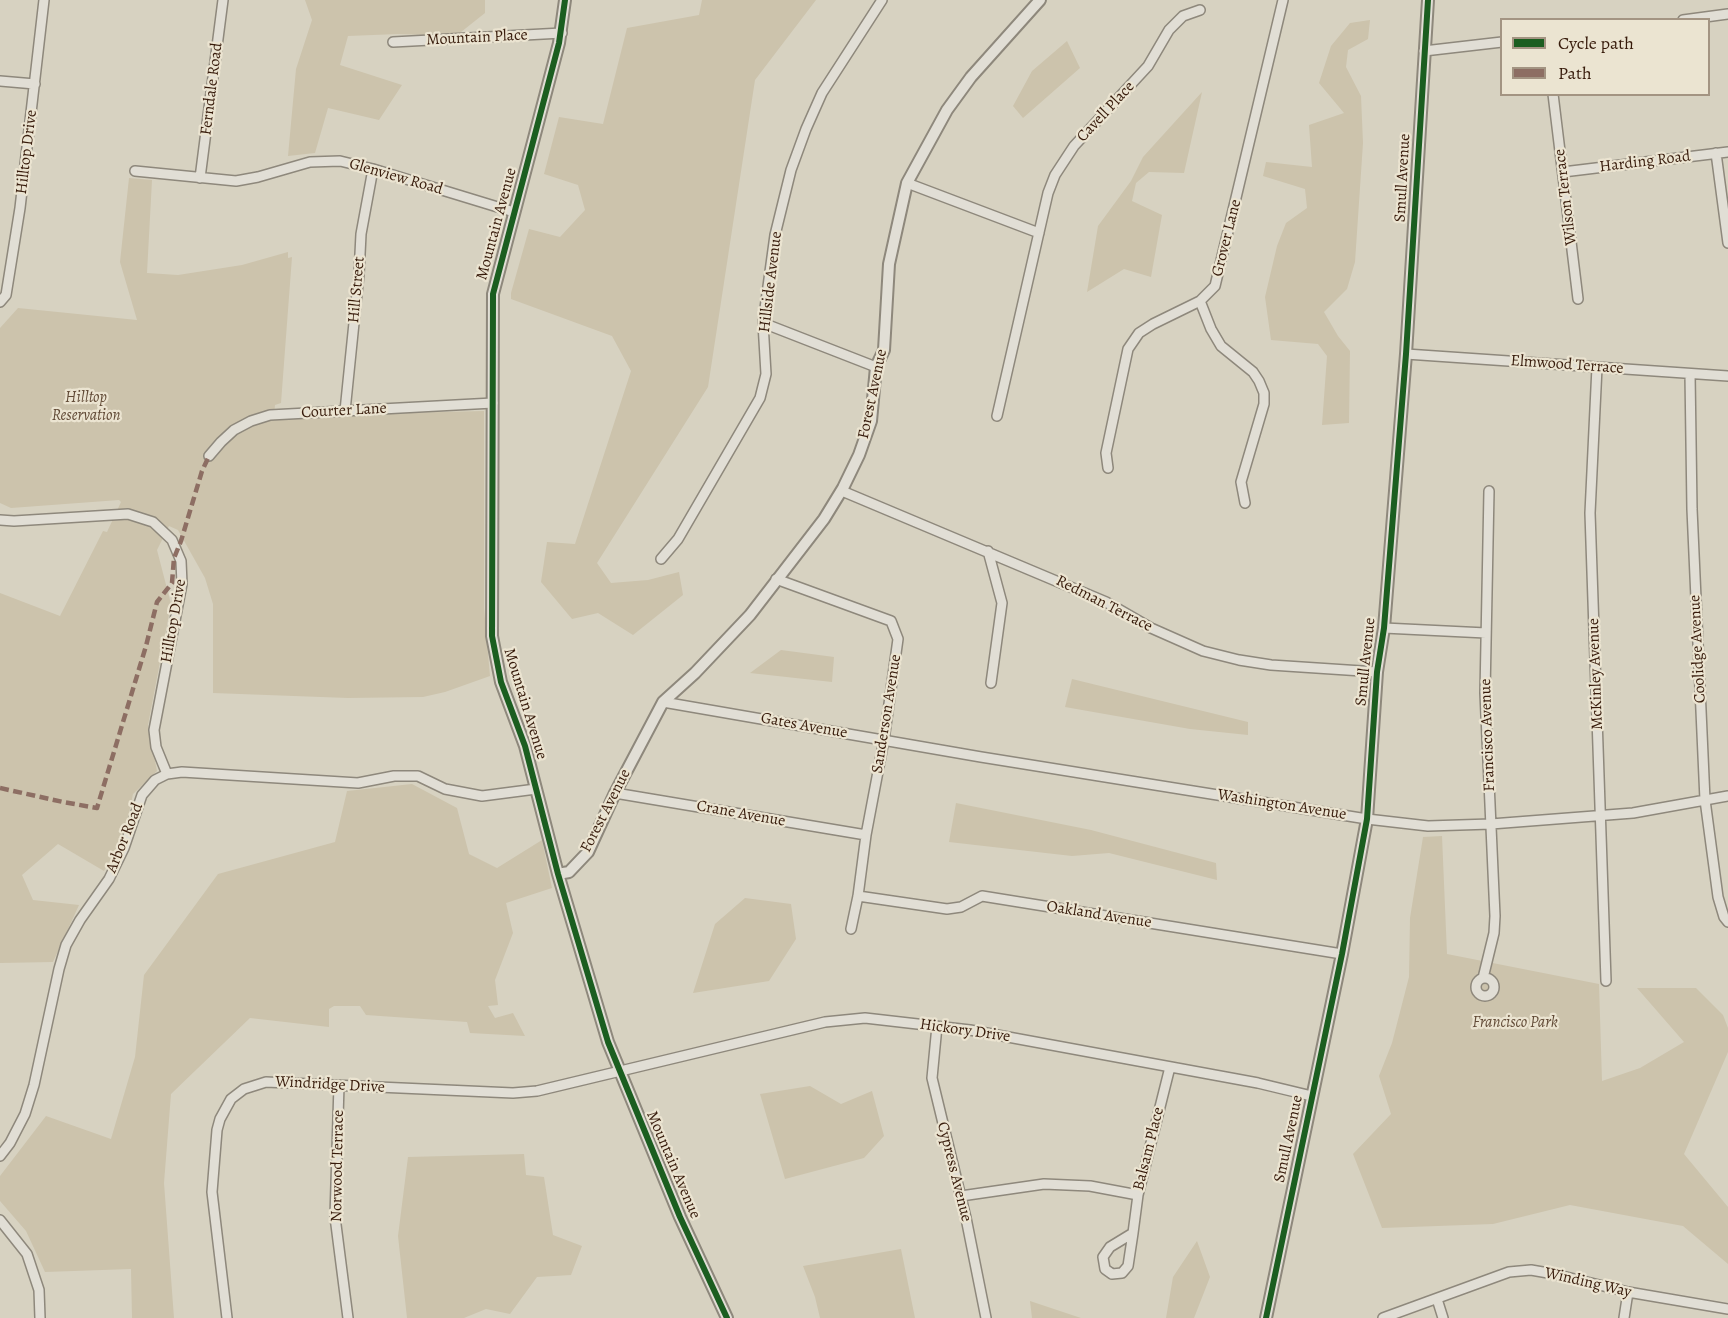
<!DOCTYPE html>
<html>
<head>
<meta charset="utf-8">
<style>
  body { margin:0 }
  #map { position:relative; width:1728px; height:1318px; overflow:hidden; background:#d7d2c1; font-family:Alegreya,serif }
  canvas { display:block }
  .legend { position:absolute; left:1500px; top:18px; width:210px; height:78px; box-sizing:border-box; background:#ebe4d1; border:2px solid #a39482; margin:0; padding:8px 10px; list-style:none; font-size:18px; color:#371b0b }
  .legend li { display:flex; align-items:center; gap:12px; height:30px }
  .legend b { width:30px; border:2px solid #a39482 }
</style>
</head>
<body>
<div id="map">
<canvas width="1728" height="1318"></canvas>
<ul class="legend">
<li><b style="height:8px;background:#1b5e20"></b>Cycle path</li>
<li><b style="height:8px;background:#8d6e63"></b>Path</li>
</ul>
</div>
<script>
const ctx = document.querySelector('canvas').getContext('2d');
ctx.lineJoin = 'round';
function fill(path, color) {
  ctx.fillStyle = color;
  ctx.fill(path, 'evenodd');
}
function toPath(rows) {
  const path = new Path2D();
  for (const r of rows) {
    if (r.length === 3) {
      path.moveTo(r[0] + r[2], r[1]);
      path.arc(r[0], r[1], r[2], 0, 2 * Math.PI);
      continue;
    }
    path.moveTo(r[0], r[1]);
    for (let i = 2; i < r.length; i += 2) path.lineTo(r[i], r[i + 1]);
  }
  return path;
}
function stroke(path, color, width, dash) {
  ctx.strokeStyle = color;
  ctx.lineWidth = width;
  ctx.lineCap = dash ? 'butt' : 'round';
  ctx.setLineDash(dash || []);
  ctx.stroke(path);
}
function label(font, color, halo, rows, align = 'center') {
  ctx.font = font + ' Alegreya,serif';
  ctx.lineWidth = 4.5;
  ctx.setLineDash([]);
  ctx.textBaseline = 'middle';
  ctx.strokeStyle = halo;
  ctx.fillStyle = color;
  for (const [text, x, y, turn = 0] of rows) {
    ctx.save();
    ctx.translate(x, y);
    ctx.rotate((+turn || 0) * Math.PI / 180);
    ctx.textAlign = isNaN(turn) ? turn : align;
    if (halo) ctx.strokeText(text, 0, 0);
    ctx.fillText(text, 0, 0);
    ctx.restore();
  }
}
fill(toPath([
  [305,0,485,0,485,13,456,36,398,34,348,36,340,65,402,85,379,120,328,108,315,153,288,156,296,69,312,20],
  [702,0,816,0,755,80,708,387,597,563,611,583,648,580,679,572,683,595,633,635,598,613,572,619,541,582,547,542,575,544,631,371,612,336,511,299,511,293,529,229,560,237,585,210,578,185,544,174,559,117,603,124,627,28,699,15],
  [1370,20,1368,39,1348,50,1346,67,1361,96,1363,143,1355,262,1347,289,1324,312,1338,336,1350,351,1349,423,1322,425,1327,356,1318,344,1271,340,1265,297,1277,246,1286,223,1307,208,1305,189,1263,176,1266,162,1312,167,1309,125,1344,113,1319,83,1331,46,1350,23],
  [1067,41,1080,68,1023,118,1013,106,1032,71],
  [1202,92,1184,173,1149,172,1136,183,1132,201,1162,215,1151,277,1124,269,1087,292,1098,226,1131,181,1143,157],
  [129,178,152,180,147,273,178,275,242,265,288,252,288,258,292,257,281,403,275,405,274,416,484,411,484,608,490,676,445,692,423,697,348,698,213,693,213,604,205,578,178,530,169,526,157,550,171,604,148,725,157,771,133,794,124,837,104,871,58,844,22,875,33,900,79,905,53,962,0,963,0,593,60,616,103,531,107,532,121,502,119,500,11,508,0,503,0,328,18,308,137,320,120,262],
  [781,650,834,657,832,682,750,673],
  [1072,679,1248,722,1248,735,1190,729,1065,707],
  [412,784,457,808,469,854,497,868,542,840,552,888,506,903,513,933,495,980,498,1005,488,1006,495,1018,513,1013,525,1036,470,1033,467,1022,366,1015,360,1006,334,1006,329,1009,329,1027,250,1018,171,1094,164,1183,174,1318,132,1318,131,1269,45,1272,26,1231,0,1201,0,1176,46,1116,111,1139,135,1057,144,975,218,874,335,842,347,791],
  [956,803,1091,830,1216,863,1217,880,1109,853,1072,856,949,842],
  [1442,836,1447,954,1599,984,1602,1081,1640,1068,1684,1042,1637,988,1696,988,1723,1015,1728,1028,1728,1052,1684,1154,1728,1207,1728,1264,1683,1226,1570,1205,1493,1224,1382,1228,1353,1154,1391,1114,1379,1076,1392,1043,1409,977,1410,918,1423,837],
  [745,898,791,904,796,939,769,981,693,993,715,924],
  [810,1086,841,1104,872,1091,884,1136,864,1158,785,1179,760,1094],
  [524,1154,526,1175,544,1177,553,1235,582,1246,571,1275,537,1277,510,1314,486,1309,464,1318,407,1318,398,1236,408,1157],
  [1197,1241,1210,1277,1194,1318,1166,1318,1173,1277],
  [901,1249,915,1318,820,1318,815,1297,803,1266],
  [1030,1301,1081,1318,1032,1318]
]), '#ccc3ac');
const minor = toPath([
  [1683,20,1728,14],
  [393,42,562,33],
  [1424,51,1502,42],
  [0,81,35,84],
  [1553,94,1578,299],
  [1716,153,1728,243],
  [135,171,236,181,258,177,310,162,340,161,373,169,514,212],
  [1563,172,1728,152],
  [200,178,223,0],
  [907,183,1039,233],
  [1200,301,1211,329,1221,346,1253,372,1259,381,1264,393,1264,404,1241,482,1245,503],
  [0,302,6,295,20,208,44,0],
  [763,323,876,367],
  [1406,354,1728,376],
  [1597,367,1590,513,1606,981],
  [1690,374,1692,509,1705,800,1718,897,1724,917,1728,922],
  [345,411,359,274,361,234,373,169],
  [997,416,1048,193,1055,175,1074,146,1148,66,1169,30,1183,16,1200,10],
  [209,456,221,442,234,430,251,421,270,415,493,403],
  [1108,468,1106,453,1128,349,1139,333,1153,324,1200,301,1215,286,1283,0],
  [842,491,1106,602,1151,628,1203,651,1239,660,1271,665,1377,672],
  [0,520,14,521,128,514,153,522,172,540,181,561,182,584,154,730,156,747,167,774],
  [988,551,1002,603,991,683],
  [661,559,678,539,760,398,766,374,763,323,775,235,791,170,806,129,822,93,882,0],
  [776,579,891,621,898,639,884,740,866,835,858,896,851,929],
  [1384,628,1486,633],
  [663,702,981,757,1367,819,1428,826,1491,824,1633,813,1728,796],
  [615,793,866,835],
  [858,896,947,909,961,907,982,896,1342,954],
  [1483,978,1494,933,1495,916,1485,693,1489,491],
  [1485,987,9],
  [937,1026,932,1078,966,1218,986,1318],
  [339,1085,335,1217,348,1318],
  [0,1156,10,1143,25,1114,34,1085,59,969,66,945,80,920,109,879,124,848,142,795,155,780,167,774,182,772,358,783,394,776,418,776,445,789,482,796,536,789],
  [961,1196,1044,1184,1090,1186,1138,1195],
  [0,1220,27,1254,39,1290,40,1318],
  [1133,1233,1128,1266,1122,1273,1112,1274,1105,1269,1103,1257,1110,1247,1133,1233,1138,1195,1170,1067],
  [1437,1299,1443,1318],
  [227,1318,212,1192,217,1130,220,1119,231,1099,244,1089,266,1082,513,1093,537,1091,825,1022,865,1018,970,1030,1258,1083,1312,1096],
  [1383,1318,1509,1272,1531,1270,1554,1274,1628,1292,1728,1309],
  [1624,1318,1628,1292]
]);
const tertiary = toPath([
  [565,0,559,43,493,294,492,636,501,682,525,746,558,874,608,1042,680,1217,727,1318],
  [558,874,569,872,588,852,615,793,663,702,695,673,750,615,824,519,843,488,859,455,871,421,876,367,884,350,889,264,907,183,947,110,971,77,1040,0],
  [1266,1318,1342,954,1367,819,1377,672,1384,628,1406,354,1428,0]
]);
stroke(minor, '#8e887c', 12);
stroke(tertiary, '#8e887c', 14);
stroke(minor, '#e1ded5', 9);
stroke(tertiary, '#e1ded5', 10);
stroke(toPath([
  [0,788,63,802,97,808,146,646,157,602,172,583,174,558,181,541,202,471,209,456]
]), '#8d6e63', 4.5, [9, 4.5]);
stroke(toPath([
  [565,0,559,43,493,294,492,636,501,682,525,746,558,874,608,1042,680,1217,727,1318],
  [1266,1318,1342,954,1367,819,1377,672,1384,628,1406,354,1428,0]
]), '#1b5e20', 6);
label('16px', '#371b0b', '#ebe4d1', [
  ["Mountain Place",477,38,-3],
  ["Ferndale Road",212,89,-83],
  ["Cavell Place",1106,112,-47],
  ["Hilltop Drive",27,152,-83],
  ["Harding Road",1645,162,-7],
  ["Glenview Road",396,177,16],
  ["Smull Avenue",1403,178,-87],
  ["Wilson Terrace",1566,197,-97],
  ["Mountain Avenue",497,224,-75],
  ["Grover Lane",1227,238,-76],
  ["Hillside Avenue",771,282,-83],
  ["Hill Street",357,290,-85],
  ["Elmwood Terrace",1567,365,4],
  ["Forest Avenue",873,394,-78],
  ["Courter Lane",344,411,-3],
  ["Redman Terrace",1104,604,27],
  ["Hilltop Drive",174,621,-80],
  ["Coolidge Avenue",1698,649,-93],
  ["Smull Avenue",1366,662,-84],
  ["McKinley Avenue",1596,674,-92],
  ["Mountain Avenue",525,704,73],
  ["Sanderson Avenue",887,714,-81],
  ["Gates Avenue",804,726,10],
  ["Francisco Avenue",1488,735,-92],
  ["Washington Avenue",1282,805,9],
  ["Forest Avenue",606,811,-63],
  ["Crane Avenue",741,814,10],
  ["Arbor Road",125,838,-68],
  ["Oakland Avenue",1099,915,9],
  ["Hickory Drive",965,1031,8],
  ["Windridge Drive",330,1085,3],
  ["Smull Avenue",1289,1139,-78],
  ["Balsam Place",1149,1149,-76],
  ["Mountain Avenue",673,1165,67],
  ["Norwood Terrace",338,1166,-89],
  ["Cypress Avenue",954,1172,76],
  ["Winding Way",1588,1283,13]
]);
label('italic 16px', '#614a36', '#ebe4d1', [
  ["Hilltop",86,398],
  ["Reservation",86,416],
  ["Francisco Park",1515,1023]
]);
</script>
</body>
</html>
